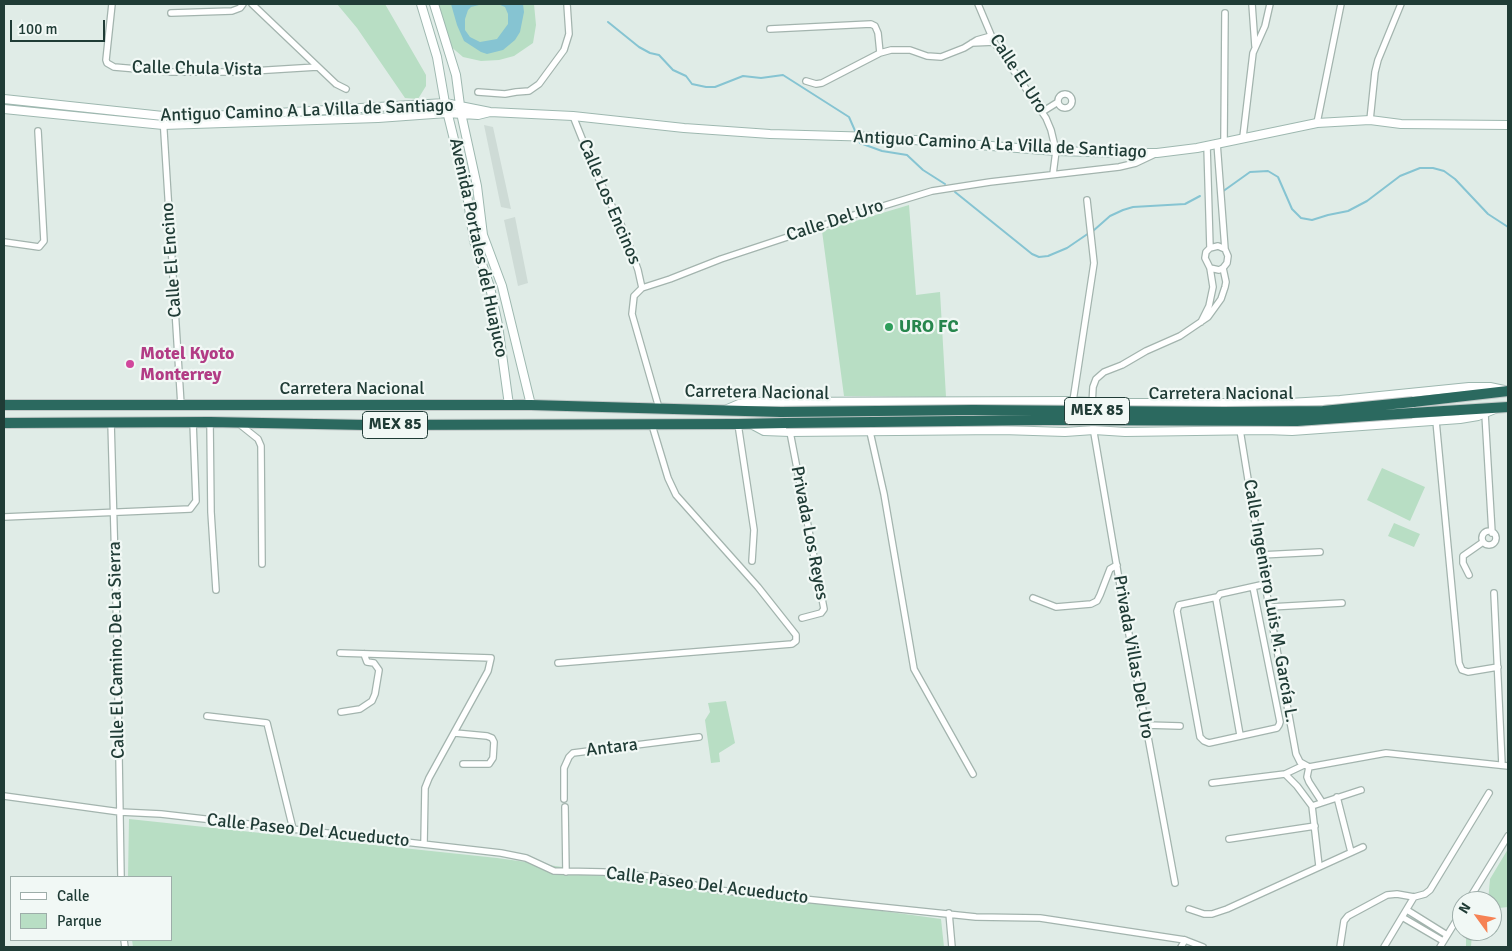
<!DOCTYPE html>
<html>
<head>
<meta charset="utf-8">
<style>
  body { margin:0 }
  #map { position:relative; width:1512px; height:951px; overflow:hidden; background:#e0ece7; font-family:Signika,sans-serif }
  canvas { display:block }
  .frame { position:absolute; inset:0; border:5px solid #203c36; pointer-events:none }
  .legend { position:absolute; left:10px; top:876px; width:162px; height:65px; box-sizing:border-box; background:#f1f8f5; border:1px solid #9dada9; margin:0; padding:6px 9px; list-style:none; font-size:15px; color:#203c36 }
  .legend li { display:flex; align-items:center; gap:10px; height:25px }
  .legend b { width:25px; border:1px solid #9dada9 }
  .north { position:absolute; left:1452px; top:891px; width:50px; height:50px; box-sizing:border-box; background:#f1f8f5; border:1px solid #9dada9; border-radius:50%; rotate:302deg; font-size:14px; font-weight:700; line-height:20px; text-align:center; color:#203c36 }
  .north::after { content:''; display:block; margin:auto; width:18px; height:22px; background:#f68254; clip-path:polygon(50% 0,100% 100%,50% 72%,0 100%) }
  .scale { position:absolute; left:10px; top:20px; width:95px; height:22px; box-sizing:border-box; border:2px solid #203c36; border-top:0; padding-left:6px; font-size:15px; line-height:18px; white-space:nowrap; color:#203c36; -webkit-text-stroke:4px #f1f8f5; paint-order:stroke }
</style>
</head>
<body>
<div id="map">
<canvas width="1512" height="951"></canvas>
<div class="frame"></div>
<ul class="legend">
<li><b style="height:6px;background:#fff"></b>Calle</li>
<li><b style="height:14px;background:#b8dec4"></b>Parque</li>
</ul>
<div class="north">N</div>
<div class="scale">100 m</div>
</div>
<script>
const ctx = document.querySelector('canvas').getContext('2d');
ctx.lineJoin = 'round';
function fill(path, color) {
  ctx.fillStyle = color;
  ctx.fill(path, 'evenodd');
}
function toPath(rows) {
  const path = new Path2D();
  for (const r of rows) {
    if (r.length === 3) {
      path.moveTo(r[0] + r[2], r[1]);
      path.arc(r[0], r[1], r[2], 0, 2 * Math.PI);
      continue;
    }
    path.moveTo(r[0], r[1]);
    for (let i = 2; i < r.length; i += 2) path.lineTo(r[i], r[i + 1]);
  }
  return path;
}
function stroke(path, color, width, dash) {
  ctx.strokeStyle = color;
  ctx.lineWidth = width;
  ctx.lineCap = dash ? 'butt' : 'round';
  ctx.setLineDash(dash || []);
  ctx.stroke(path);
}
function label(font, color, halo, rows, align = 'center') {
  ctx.font = font + ' Signika,sans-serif';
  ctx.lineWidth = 4.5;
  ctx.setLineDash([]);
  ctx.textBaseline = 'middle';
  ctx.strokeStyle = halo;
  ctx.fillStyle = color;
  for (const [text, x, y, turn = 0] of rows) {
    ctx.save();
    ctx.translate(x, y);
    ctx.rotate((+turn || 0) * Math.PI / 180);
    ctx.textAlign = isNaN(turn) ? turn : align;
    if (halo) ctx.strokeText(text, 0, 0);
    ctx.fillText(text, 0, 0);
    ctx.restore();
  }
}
fill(toPath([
  [484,125,493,127,511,209,501,207],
  [515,217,528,283,518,286,504,220]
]), '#cedbd6');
fill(toPath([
  [337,4,385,4,426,75,426,86,418,99,405,98,357,28],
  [438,4,534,4,536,25,533,43,514,56,499,60,481,61,463,57,449,45],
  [909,205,916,295,940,292,946,397,844,396,822,231],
  [1382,468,1425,487,1410,521,1367,500],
  [1394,523,1420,534,1414,547,1388,536],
  [726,701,735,743,719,753,720,762,711,763,705,720,710,712,708,703],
  [129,819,497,858,941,919,944,947,133,947,132,940,171,940,171,877,128,877],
  [1508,849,1508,907,1499,908,1497,932,1472,932,1471,947,1466,947,1466,935,1469,931,1492,931,1492,901,1488,901,1490,879]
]), '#b8dec4');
fill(toPath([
  [451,4,483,4,471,7,468,10,465,19,465,30,470,37,480,42,497,39,508,24,508,14,505,7,498,4,523,4,524,12,520,32,515,40,503,50,487,54,481,52,464,41,457,25]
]), '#86c4d2');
stroke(toPath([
  [608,22,639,47,650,53,659,55,673,70,686,76,692,84,706,87,715,87,743,76,761,78,783,75,849,117,856,133],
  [859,140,860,143,882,151,907,155,923,170,945,184],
  [955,192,1032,254,1039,257,1048,256,1067,248,1089,233],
  [1222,192,1250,172,1268,171,1278,177,1292,209,1301,218,1312,220,1328,215,1348,211,1367,201,1400,176,1420,168,1433,168,1444,171,1455,179,1488,214,1508,227],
  [1093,231,1110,216,1123,210,1133,207,1185,204,1200,196]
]), '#86c4d2', 2);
const street = toPath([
  [112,4,106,60,107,63,114,67,172,72,236,72,317,67],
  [252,4,336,84,346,89],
  [978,4,994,42,1046,118,1051,130,1056,151,1053,174],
  [1252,4,1255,46],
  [171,13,232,11,240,8,243,4],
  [770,29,871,24,875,26,878,33,880,53],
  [972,43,994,42],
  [806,81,816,84,822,83,880,53,891,50,910,50,927,56,941,57,964,48,977,40,991,36],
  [478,92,505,94,516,92,529,91,539,84,564,50,569,34,567,4],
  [1065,101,7],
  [1042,112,1058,102],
  [163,116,181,405],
  [573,116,595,171,624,231,638,270,642,288],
  [1370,120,1375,72,1378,60,1401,4],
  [1317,123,1341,4],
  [1243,137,1253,53,1265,26,1270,4],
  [1224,141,1225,13],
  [1217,143,1225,249],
  [1207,146,1210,248],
  [4,242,39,247,44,241,38,131],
  [1201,322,1209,306,1213,287,1210,268,1205,258,1206,252,1210,248,1218,246,1225,249,1228,256,1227,263,1223,268,1219,270,1210,268],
  [1073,401,1094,263,1087,200],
  [1092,405,1093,387,1096,379,1104,372,1122,365,1146,351,1180,336,1208,317,1221,299,1225,287,1226,282,1223,268],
  [659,408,632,314,634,296,642,288,670,279,721,259,857,214,932,191,990,182,1119,167,1136,163,1155,154],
  [1485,414,1492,533],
  [1436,421,1459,663,1462,670,1468,672,1498,667],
  [111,422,117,635,121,877],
  [210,422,211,512,216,590],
  [238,423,258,439,261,446,262,564],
  [738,424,754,530,752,561],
  [1093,427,1121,591,1175,883],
  [1240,430,1265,584,1296,754,1300,762,1309,767],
  [790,432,824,609,821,613,802,618],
  [870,432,884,494,914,669,973,774],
  [4,517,190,509,196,501,193,422],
  [1489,538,7],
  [1261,555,1320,552],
  [1469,575,1463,563,1463,556,1483,542],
  [1494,593,1502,765],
  [1217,597,1179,605,1177,611,1200,737,1204,741,1209,743,1277,728,1279,725,1280,722,1253,587],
  [1033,598,1056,607,1091,604,1097,601,1100,595,1110,569,1117,565],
  [1270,607,1342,603],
  [340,653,491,658,488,671,429,778,425,788,424,844],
  [558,663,792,644,796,641,796,635,758,587,676,495,668,478,652,425],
  [341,712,360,709,372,701,375,694,379,670,374,663,367,662,364,654],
  [207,716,267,723,293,829],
  [1146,725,1180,726],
  [455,733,487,736,492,738,494,742,493,758,489,764,463,764],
  [1240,735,1216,599,1220,594,1265,584],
  [1309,767,1386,753,1508,766],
  [1309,767,1307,777,1309,782,1322,802],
  [1285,774,1297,786,1312,806,1319,866],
  [1212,783,1285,774,1304,765],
  [4,796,120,812,161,814,501,853,526,858,554,871,603,872,658,877,717,890,976,917,1040,918,1185,940,1203,947],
  [1337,797,1351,852],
  [564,799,564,768,569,757,573,753,699,737],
  [1312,806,1361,790],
  [565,807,566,872],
  [1229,839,1315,826],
  [1468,901,1508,836],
  [1189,909,1204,914,1212,914,1227,909,1363,847],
  [1407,910,1447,935],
  [949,913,952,947],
  [1402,917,1443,941],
  [124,940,125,947],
  [1181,947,1185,940],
  [1340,947,1344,921,1348,916,1387,895,1397,894,1414,897,1425,894,1430,890,1489,793],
  [1384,947,1414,897],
  [1440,947,1462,911]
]);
const secondary = toPath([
  [421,4,437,57,445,103,466,188,474,241,490,287,498,325,509,405],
  [434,4,456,75,461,113,477,186,483,235,502,286,531,405],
  [4,99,163,116,243,115,445,103,490,112,573,116,684,128,770,134,876,137,1056,151,1129,153,1157,153,1197,148,1317,123,1370,120,1401,124,1508,125],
  [4,109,163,125,378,118,447,113,478,115,490,112],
  [725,410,739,404,748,402,1064,401,1125,403,1289,403,1340,400,1469,387,1490,387,1504,390],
  [751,424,764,431,790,432,1002,430,1065,432,1094,430,1125,432,1266,430,1292,431,1460,419,1478,416,1495,409]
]);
const highway = toPath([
  [1413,402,1508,391],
  [4,405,531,405,781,412],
  [1412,413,1508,407],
  [4,423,210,422,367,425,738,424,786,423]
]);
stroke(street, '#a3b4ae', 8);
stroke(secondary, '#9eb8b0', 10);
stroke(highway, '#c1c8c7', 12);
stroke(street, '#fff', 5.5);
stroke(secondary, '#fff', 8);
stroke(highway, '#2b695f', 10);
const highwayBridge = toPath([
  [781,412,973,410,1224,412,1323,411,1413,402],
  [786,423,1045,420,1297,421,1412,413]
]);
stroke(highwayBridge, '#c1c8c7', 12, []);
stroke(highwayBridge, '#2b695f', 10);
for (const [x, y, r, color] of [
  [889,327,5,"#2e9e5b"],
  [130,364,5,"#d1479c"]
]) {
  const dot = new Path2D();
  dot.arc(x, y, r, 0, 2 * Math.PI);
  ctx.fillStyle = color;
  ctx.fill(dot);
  stroke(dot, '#f1f8f5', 2);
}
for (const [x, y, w] of [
  [1097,411,65],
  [395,425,65]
]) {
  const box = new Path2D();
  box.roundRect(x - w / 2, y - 13.5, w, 27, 4);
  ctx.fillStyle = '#f1f8f5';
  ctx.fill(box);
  stroke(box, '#203c36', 1);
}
label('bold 16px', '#203c36', null, [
  ["MEX 85",1097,411],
  ["MEX 85",395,425]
]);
label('18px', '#203c36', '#f1f8f5', [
  ["Calle Chula Vista",197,69,1],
  ["Calle El Uro",1018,74,57],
  ["Antiguo Camino A La Villa de Santiago",307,111,-2],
  ["Antiguo Camino A La Villa de Santiago",1000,145,3],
  ["Calle Los Encinos",609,202,67],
  ["Calle Del Uro",835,221,-18],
  ["Avenida Portales del Huajuco",478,248,78],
  ["Calle El Encino",172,260,-94],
  ["Carretera Nacional",352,389],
  ["Carretera Nacional",757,393,1],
  ["Carretera Nacional",1221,394],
  ["Privada Los Reyes",809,533,79],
  ["Calle Ingeniero Luis M. García L.",1270,601,80],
  ["Calle El Camino De La Sierra",117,650,-91],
  ["Privada Villas Del Uro",1133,657,80],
  ["Antara",612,748,-7],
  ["Calle Paseo Del Acueducto",308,831,6],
  ["Calle Paseo Del Acueducto",707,886,7]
]);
label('bold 18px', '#27864d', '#f1f8f5', [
  ["URO FC",899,327]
], 'left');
label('bold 18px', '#b23c85', '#f1f8f5', [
  ["Motel Kyoto",140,354],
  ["Monterrey",140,375]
], 'left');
</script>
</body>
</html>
